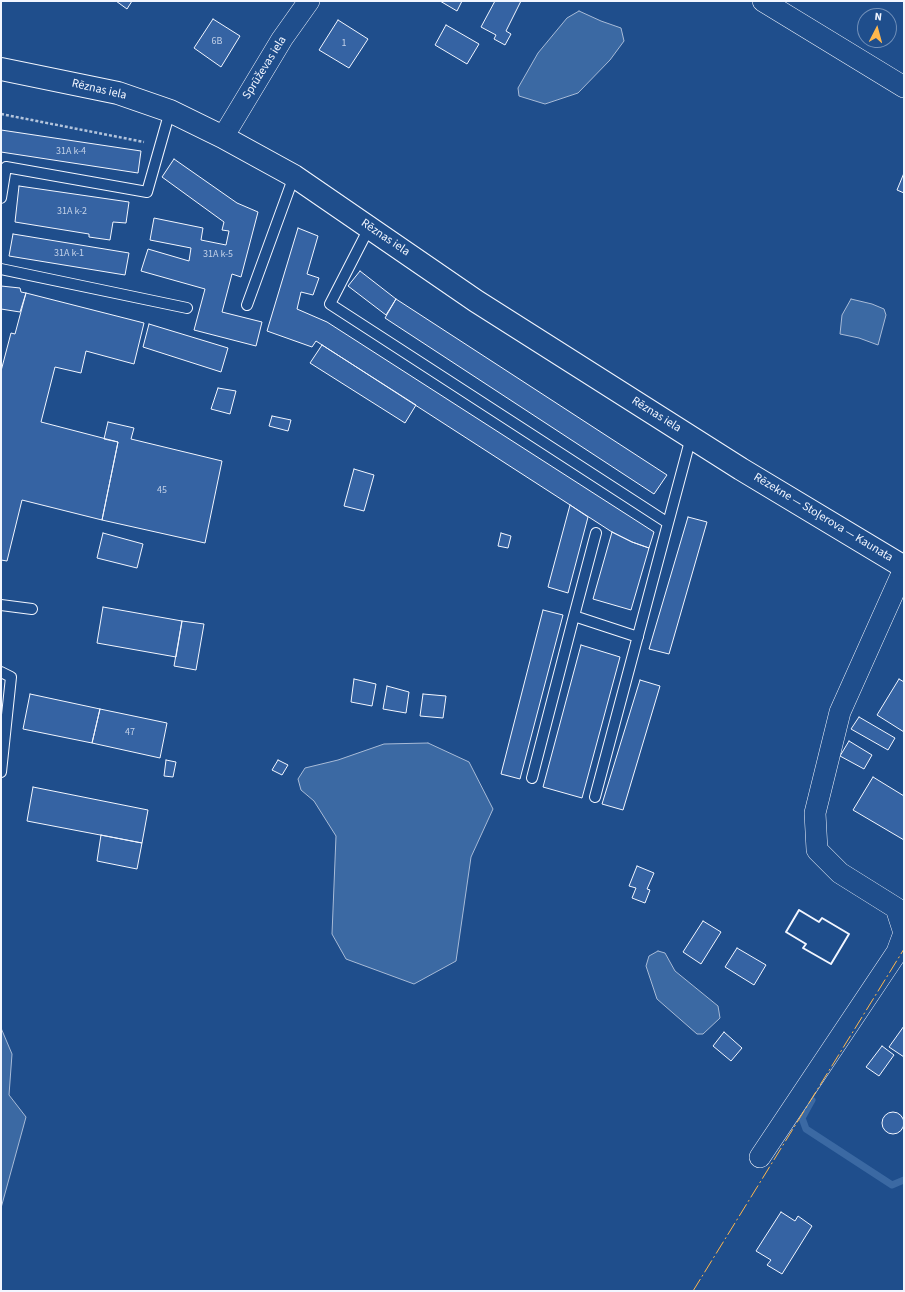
<!DOCTYPE html>
<html>
<head>
<meta charset="utf-8">
<style>
  body { margin:0 }
  #map { position:relative; width:905px; height:1292px; overflow:hidden; background:#1f4e8c; font-family:"Source Sans 3",sans-serif }
  canvas { display:block }
  .frame { position:absolute; inset:0; border:2px solid #f2f6ff; pointer-events:none }
  .north { position:absolute; left:857px; top:8px; width:40px; height:40px; box-sizing:border-box; background:#1f4e8c; border:1px solid #7391ba; border-radius:50%; rotate:6deg; font-size:11px; font-weight:700; line-height:16px; text-align:center; color:#f2f6ff }
  .north::after { content:''; display:block; margin:auto; width:14px; height:18px; background:#ffb74d; clip-path:polygon(50% 0,100% 100%,50% 72%,0 100%) }
</style>
</head>
<body>
<div id="map">
<canvas width="905" height="1292"></canvas>
<div class="frame"></div>
<div class="north">N</div>
</div>
<script>
const ctx = document.querySelector('canvas').getContext('2d');
ctx.lineJoin = 'round';
function fill(path, color) {
  ctx.fillStyle = color;
  ctx.fill(path, 'evenodd');
}
function toPath(rows) {
  const path = new Path2D();
  for (const r of rows) {
    if (r.length === 3) {
      path.moveTo(r[0] + r[2], r[1]);
      path.arc(r[0], r[1], r[2], 0, 2 * Math.PI);
      continue;
    }
    path.moveTo(r[0], r[1]);
    for (let i = 2; i < r.length; i += 2) path.lineTo(r[i], r[i + 1]);
  }
  return path;
}
function stroke(path, color, width, dash) {
  ctx.strokeStyle = color;
  ctx.lineWidth = width;
  ctx.lineCap = dash ? 'butt' : 'round';
  ctx.setLineDash(dash || []);
  ctx.stroke(path);
}
function label(font, color, halo, rows, align = 'center') {
  ctx.font = font + ' "Source Sans 3",sans-serif';
  ctx.lineWidth = 3;
  ctx.setLineDash([]);
  ctx.textBaseline = 'middle';
  ctx.strokeStyle = halo;
  ctx.fillStyle = color;
  for (const [text, x, y, turn = 0] of rows) {
    ctx.save();
    ctx.translate(x, y);
    ctx.rotate((+turn || 0) * Math.PI / 180);
    ctx.textAlign = isNaN(turn) ? turn : align;
    if (halo) ctx.strokeText(text, 0, 0);
    ctx.fillText(text, 0, 0);
    ctx.restore();
  }
}
const water = toPath([
  [579,11,601,21,621,28,624,41,610,60,578,93,545,104,519,96,518,88,538,53,567,18,579,11],
  [851,299,872,304,884,309,886,315,878,345,859,338,840,334,842,315,851,299],
  [428,743,469,762,493,809,471,857,456,961,414,984,346,959,332,934,336,836,314,801,301,790,298,779,305,768,338,760,384,744,428,743],
  [658,951,665,953,675,971,718,1006,720,1018,703,1034,697,1034,657,999,646,966,649,956,658,951],
  [1,1028,12,1054,9,1095,26,1117,1,1208,1,1028]
]);
fill(water, '#3b69a3');
stroke(water, '#a8bbd7', 1);
stroke(toPath([
  [812,1100,802,1118,806,1129,892,1185,904,1180]
]), '#3b69a3', 7);
const building = toPath([
  [116,1,132,1,127,9,116,1],
  [440,1,462,1,457,11,440,1],
  [495,1,521,1,506,31,511,34,505,45,494,39,496,35,481,27,495,1],
  [213,19,240,36,221,67,194,48,213,19],
  [338,20,368,39,349,68,319,50,338,20],
  [446,25,479,44,467,64,435,45,446,25],
  [1,130,141,151,138,173,1,152,1,130],
  [174,159,237,203,258,212,241,277,232,274,222,312,262,322,256,346,194,330,205,289,141,271,148,249,189,261,191,248,150,240,154,218,203,228,201,240,226,245,229,231,222,230,224,222,162,177,174,159],
  [904,173,904,193,897,190,904,173],
  [19,186,129,202,126,223,113,222,110,240,89,237,89,234,15,222,19,186],
  [298,228,318,236,307,274,319,278,313,295,301,292,297,309,327,322,654,532,649,548,632,542,612,532,316,341,312,347,267,331,298,228],
  [13,234,129,253,125,275,9,256,13,234],
  [360,271,396,299,386,315,348,286,360,271],
  [1,286,20,288,21,292,26,293,20,312,1,309,1,286],
  [26,293,144,323,134,364,86,351,81,373,55,367,41,422,118,442,102,520,22,500,7,561,1,560,1,371,11,333,15,334,26,293],
  [396,299,667,475,654,494,385,318,396,299],
  [149,324,228,348,221,372,143,347,149,324],
  [322,345,416,405,405,423,310,363,322,345],
  [218,388,236,391,230,414,211,409,218,388],
  [272,416,291,420,288,431,269,426,272,416],
  [108,422,134,428,131,439,222,461,205,543,102,520,118,442,104,439,108,422],
  [354,469,374,475,364,511,344,506,354,469],
  [570,505,588,517,568,593,548,587,570,505],
  [688,517,707,522,669,654,649,649,688,517],
  [612,532,632,542,649,548,631,610,593,599,612,532],
  [103,533,143,544,137,568,97,558,103,533],
  [501,533,511,536,508,548,498,546,501,533],
  [103,607,182,621,176,657,97,643,103,607],
  [543,610,563,615,520,779,501,774,543,610],
  [182,621,204,624,196,670,174,666,182,621],
  [581,645,620,657,582,798,543,787,581,645],
  [354,679,376,684,372,706,351,702,354,679],
  [899,679,904,682,904,732,877,715,899,679],
  [640,680,660,686,623,810,602,804,640,680],
  [387,686,409,692,406,713,383,709,387,686],
  [30,694,100,709,92,743,23,729,30,694],
  [423,694,446,696,443,718,420,716,423,694],
  [100,709,167,723,160,758,92,743,100,709],
  [859,717,895,738,888,750,851,729,859,717],
  [849,741,872,755,864,769,840,756,849,741],
  [166,760,176,762,173,777,164,776,166,760],
  [278,760,288,765,282,775,272,770,278,760],
  [873,777,904,796,904,840,853,810,873,777],
  [33,787,148,810,142,843,27,821,33,787],
  [101,835,142,843,137,869,97,861,101,835],
  [637,866,654,873,647,889,650,890,645,903,632,898,636,888,629,886,637,866],
  [703,921,721,932,701,964,683,952,703,921],
  [737,948,766,965,754,985,725,967,737,948],
  [904,1026,904,1057,889,1047,904,1026],
  [724,1032,742,1048,731,1061,713,1046,724,1032],
  [882,1046,894,1055,879,1076,866,1067,882,1046],
  [893,1123,11],
  [781,1212,795,1221,798,1216,812,1226,782,1274,767,1265,771,1260,756,1251,781,1212]
]);
fill(building, '#3563a3');
stroke(building, '#f2f6ff', 1);
const lane = toPath([
  [1,198,6,167,147,192,170,111],
  [369,228,330,304,668,523],
  [1,269,187,308],
  [247,305,294,176],
  [1,605,32,609],
  [574,616,596,533],
  [1,672,11,677,1,772],
  [532,778,574,616,638,637],
  [595,797,691,437]
]);
const street = toPath([
  [763,1,904,87],
  [223,137,282,39,309,1],
  [760,1157,897,952,904,933,896,908,840,873,817,850,815,813,840,712,904,569]
]);
const secondary = toPath([
  [1,69,118,93,170,111,223,137,294,176,476,301,741,469,904,567]
]);
stroke(lane, '#f2f6ff', 12);
stroke(street, '#f2f6ff', 22);
stroke(secondary, '#f2f6ff', 24);
stroke(toPath([
  [1,114,144,142]
]), '#b3c4dc', 2.5, [3, 2]);
stroke(lane, '#1f4e8c', 10);
stroke(street, '#1f4e8c', 21);
stroke(secondary, '#1f4e8c', 22);
stroke(toPath([
  [799,910,819,922,822,918,849,934,831,964,803,948,806,944,786,932,799,910]
]), '#f2f6ff', 2);
stroke(toPath([
  [693,1291,904,949]
]), '#ffb74d', 1, [14, 3, 2, 3]);
label('10px', '#c3d1e8', null, [
  ["6B",217,42],
  ["1",344,44],
  ["31A k-4",71,152],
  ["31A k-2",72,212],
  ["31A k-1",69,254],
  ["31A k-5",218,255],
  ["45",162,491],
  ["47",130,733]
]);
label('12px', '#f2f6ff', '#1f4e8c', [
  ["Sprūževas iela",265,68,-58],
  ["Rēznas iela",99,90,13],
  ["Rēznas iela",385,238,34],
  ["Rēznas iela",656,415,32],
  ["Rēzekne — Stoļerova — Kaunata",823,518,31]
]);
</script>
</body>
</html>
